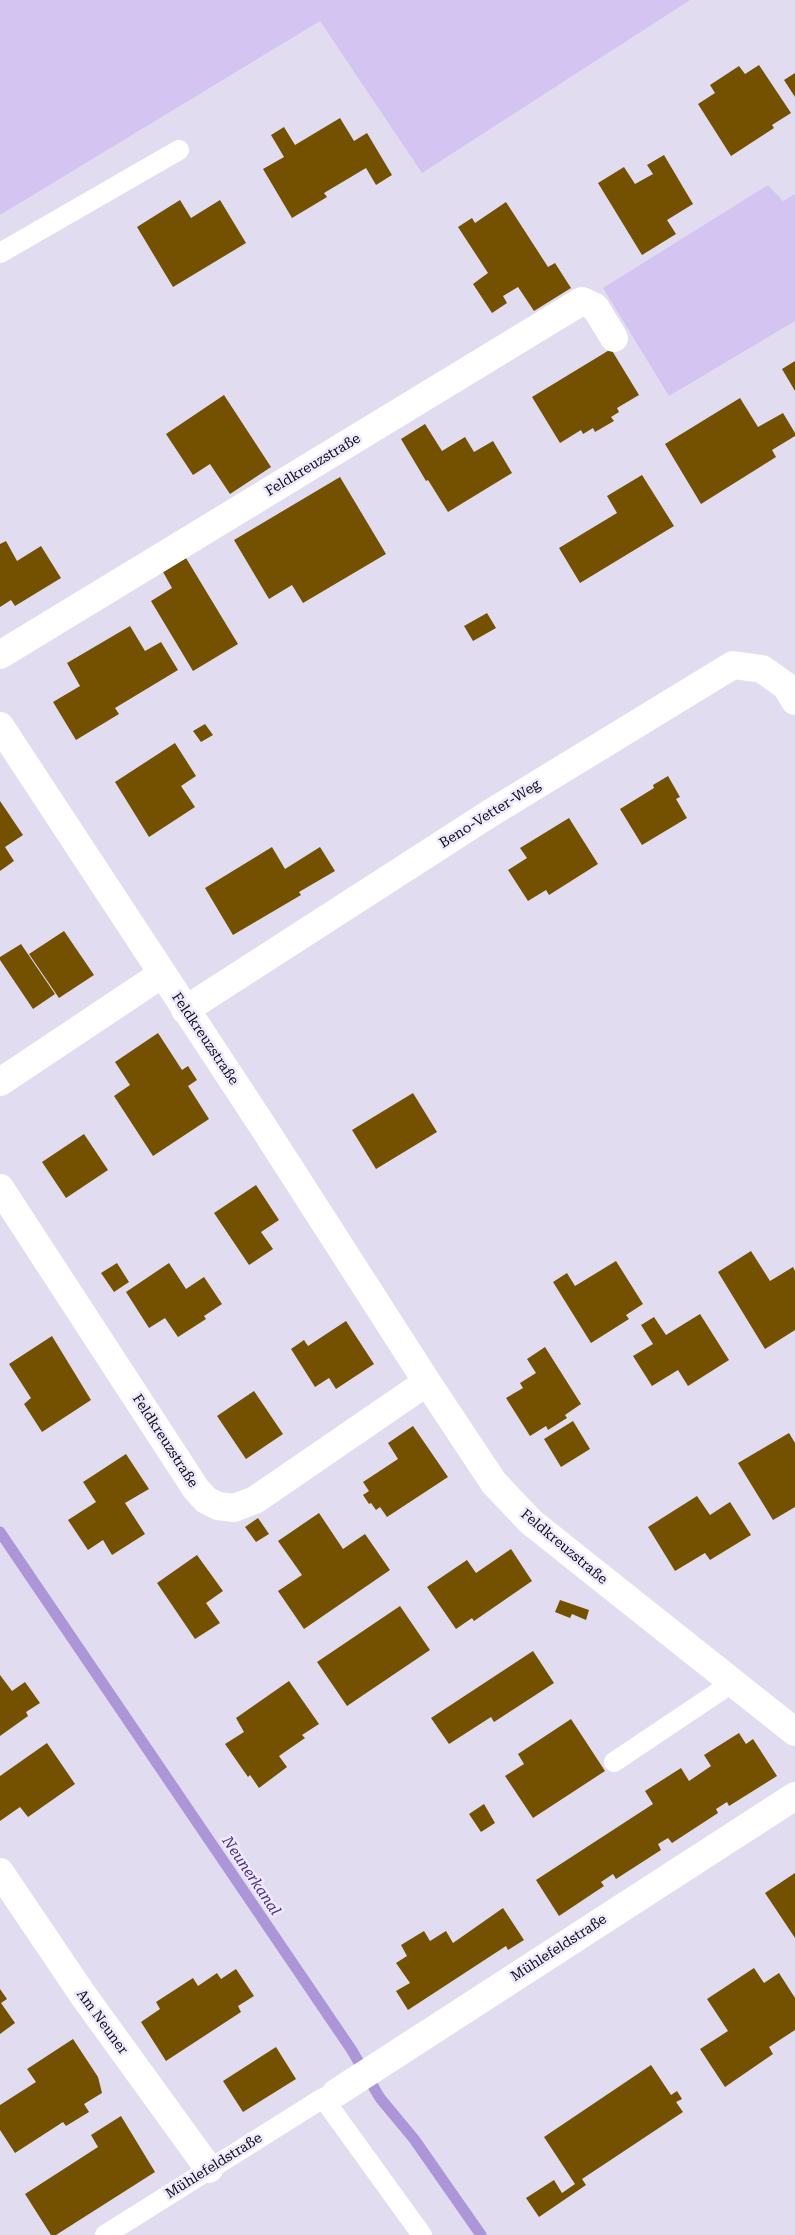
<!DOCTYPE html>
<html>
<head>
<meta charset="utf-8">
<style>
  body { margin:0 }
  canvas { display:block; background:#e2dcf1 }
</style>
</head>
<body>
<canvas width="795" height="2235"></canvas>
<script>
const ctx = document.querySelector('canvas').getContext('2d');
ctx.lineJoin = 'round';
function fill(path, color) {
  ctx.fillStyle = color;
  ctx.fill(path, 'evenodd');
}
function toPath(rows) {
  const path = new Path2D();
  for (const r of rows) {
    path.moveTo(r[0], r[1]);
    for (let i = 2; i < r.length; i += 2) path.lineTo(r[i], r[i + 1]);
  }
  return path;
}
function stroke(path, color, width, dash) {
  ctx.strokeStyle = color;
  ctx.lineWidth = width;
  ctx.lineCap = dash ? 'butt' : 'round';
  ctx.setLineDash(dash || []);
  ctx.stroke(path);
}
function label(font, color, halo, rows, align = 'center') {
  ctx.font = font + ' "Roboto Serif",serif';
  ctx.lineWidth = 5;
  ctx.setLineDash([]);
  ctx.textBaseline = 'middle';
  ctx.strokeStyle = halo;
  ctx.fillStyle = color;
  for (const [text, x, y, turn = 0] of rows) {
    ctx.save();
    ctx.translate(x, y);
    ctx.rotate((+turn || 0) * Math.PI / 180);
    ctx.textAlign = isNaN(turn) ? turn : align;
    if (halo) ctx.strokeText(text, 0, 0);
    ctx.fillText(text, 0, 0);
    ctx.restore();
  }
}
fill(toPath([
  [0,0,690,0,422,173,320,21,0,215],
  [768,185,783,201,795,194,795,321,669,396,603,288]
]), '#d3c4f2');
stroke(toPath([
  [0,1532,351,2049,380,2098,414,2139,481,2235]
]), '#ac96d7', 11);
fill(toPath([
  [759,65,791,113,772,125,774,128,731,156,698,104,715,93,710,85,739,66,745,74],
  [795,73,795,97,784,80],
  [340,118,354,141,367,133,392,175,376,185,366,168,324,193,327,197,292,218,263,169,284,157,271,135,284,127,295,145],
  [664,155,693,204,667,220,676,234,642,255,598,183,624,167,635,184,653,174,647,165],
  [180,200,191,218,220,200,246,243,173,287,137,227],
  [506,202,548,267,555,263,571,288,534,311,518,287,503,296,507,303,492,313,473,284,488,273,458,227,472,218,475,223],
  [611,349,639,395,617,408,619,412,611,417,614,421,595,432,593,428,583,434,581,430,560,443,532,397],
  [795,361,795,391,782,369],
  [224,395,271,467,230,494,210,464,193,475,166,434],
  [740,398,758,427,783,413,795,433,795,436,772,450,776,457,701,504,665,444],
  [425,424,442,451,465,437,474,452,493,441,512,473,448,512,428,480,426,481,401,439],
  [642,475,674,526,580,583,559,548,617,513,607,496],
  [340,477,386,554,303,603,292,585,269,599,234,540],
  [6,541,17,561,41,546,61,578,15,606,11,600,0,607,0,544],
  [186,558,238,644,193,671,151,601,172,588,163,572],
  [487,613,496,628,473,641,464,626],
  [130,626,145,651,161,642,178,670,115,708,119,714,76,740,53,702,80,686,67,663],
  [205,724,213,735,201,742,193,731],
  [175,743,196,776,181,786,195,807,149,837,115,782],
  [668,776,680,797,676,799,687,818,642,845,620,809,654,788,653,785],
  [0,801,23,835,5,847,14,861,0,871],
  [569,818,598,864,549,895,546,890,528,901,508,870,527,858,520,848],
  [272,847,285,869,320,847,335,871,299,892,301,895,233,935,205,888],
  [64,931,94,975,59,998,29,954],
  [21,944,55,994,33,1009,0,960,0,957],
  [158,1033,182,1070,188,1066,197,1080,188,1086,209,1119,153,1156,114,1096,130,1085,115,1062],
  [413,1093,437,1132,376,1169,352,1130],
  [84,1134,108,1170,66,1198,42,1162],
  [256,1185,279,1220,261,1232,273,1249,249,1265,214,1213],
  [751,1251,770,1281,793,1267,795,1271,795,1330,765,1349,718,1272],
  [616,1261,643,1304,626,1315,629,1319,591,1343,553,1282,567,1273,575,1286],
  [117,1263,129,1282,114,1292,101,1273],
  [169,1263,186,1289,204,1277,222,1304,204,1316,206,1319,178,1337,165,1318,149,1328,126,1292],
  [700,1314,729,1360,688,1386,678,1370,652,1386,633,1356,653,1344,641,1325,654,1317,666,1335],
  [346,1321,374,1364,336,1389,329,1378,315,1387,291,1349,304,1340,308,1346],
  [52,1336,91,1400,42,1432,24,1404,31,1398,9,1364],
  [545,1347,581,1404,565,1415,567,1418,548,1430,546,1426,530,1436,506,1398,523,1388,520,1383,536,1373,527,1359],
  [254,1391,283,1434,246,1459,217,1416],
  [573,1421,590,1449,561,1467,544,1439],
  [413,1426,448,1477,387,1517,380,1507,376,1510,371,1503,369,1504,363,1495,369,1491,363,1482,398,1459,388,1443],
  [789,1433,795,1443,795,1507,773,1520,738,1463],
  [126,1454,149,1489,125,1503,145,1534,112,1555,103,1540,88,1550,68,1520,96,1502,83,1482],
  [697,1496,710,1515,730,1502,751,1535,710,1560,705,1553,675,1571,648,1527],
  [319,1513,343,1549,365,1534,390,1570,304,1629,278,1591,302,1575,278,1541],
  [258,1518,269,1534,256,1542,245,1527],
  [511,1549,532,1581,474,1621,472,1618,456,1629,427,1587,467,1560,476,1573],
  [197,1555,223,1591,206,1603,220,1623,195,1639,157,1583],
  [560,1600,589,1610,586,1620,572,1614,570,1618,555,1612],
  [400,1606,430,1650,347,1706,317,1662],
  [533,1651,554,1683,494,1722,491,1717,449,1744,431,1718],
  [0,1675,12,1691,25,1682,40,1703,26,1712,28,1716,0,1736],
  [289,1681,319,1724,302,1735,305,1738,279,1756,287,1767,259,1788,250,1775,248,1777,225,1744,244,1732,236,1718],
  [571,1719,605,1771,533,1818,505,1776,524,1764,518,1754],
  [739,1733,746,1744,753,1739,777,1776,729,1806,727,1802,716,1809,718,1813,672,1843,668,1838,658,1844,661,1850,616,1879,613,1874,601,1882,604,1886,559,1916,536,1880,653,1804,645,1791,681,1768,689,1781,711,1766,704,1755],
  [47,1743,75,1784,28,1817,20,1807,0,1821,0,1776],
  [484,1804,495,1823,481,1832,469,1814],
  [795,1873,795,1938,765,1893],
  [503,1908,524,1940,508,1950,506,1946,408,2010,396,1991,410,1983,396,1963,407,1956,401,1945,424,1931,430,1941,446,1931,453,1943],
  [754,1968,764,1983,779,1973,795,1998,795,2030,769,2047,773,2054,725,2087,700,2049,728,2031,707,1999],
  [236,1969,254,1996,238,2006,241,2012,166,2061,141,2022,160,2009,156,2002,193,1978,198,1986,217,1973,221,1979],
  [0,1989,7,1999,1,2003,15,2023,0,2034],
  [73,2039,98,2077,102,2093,84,2104,89,2112,66,2126,63,2122,15,2153,0,2130,0,2105,36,2082,27,2069],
  [276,2047,296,2079,243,2112,223,2081],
  [651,2065,671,2095,677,2091,682,2099,676,2102,683,2112,582,2179,586,2185,539,2217,526,2198,554,2180,562,2193,575,2184,544,2137],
  [121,2116,155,2172,56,2235,51,2235,25,2194,98,2147,91,2135]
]), '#735100');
stroke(toPath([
  [0,253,179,150],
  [614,1762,732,1683],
  [323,2098,422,2235],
  [105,2235,323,2098,336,2093]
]), '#fff', 20);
stroke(toPath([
  [0,655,582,301,595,307,614,338],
  [0,726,262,1125,427,1382,494,1483,531,1522,795,1732],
  [185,1010,489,814,733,665,762,669,786,686,795,701],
  [0,1082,162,974],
  [0,1188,196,1489,206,1500,218,1506,234,1508,255,1500,427,1382],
  [0,1872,83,1995,209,2169],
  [336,2093,795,1796]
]), '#fff', 28);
label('14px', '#0f0d14', '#efe9fe', [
  ["Feldkreuzstraße",313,465,-31],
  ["Beno-Vetter-Weg",490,814,-32],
  ["Feldkreuzstraße",205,1039,56],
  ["Feldkreuzstraße",165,1441,57],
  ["Feldkreuzstraße",564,1547,40],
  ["Mühlefeldstraße",559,1948,-33],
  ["Am Neuner",102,2022,54],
  ["Mühlefeldstraße",214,2166,-32]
]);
label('italic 15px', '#4b2b78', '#efe9fe', [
  ["Neunerkanal",251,1876,56]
]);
</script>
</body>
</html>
